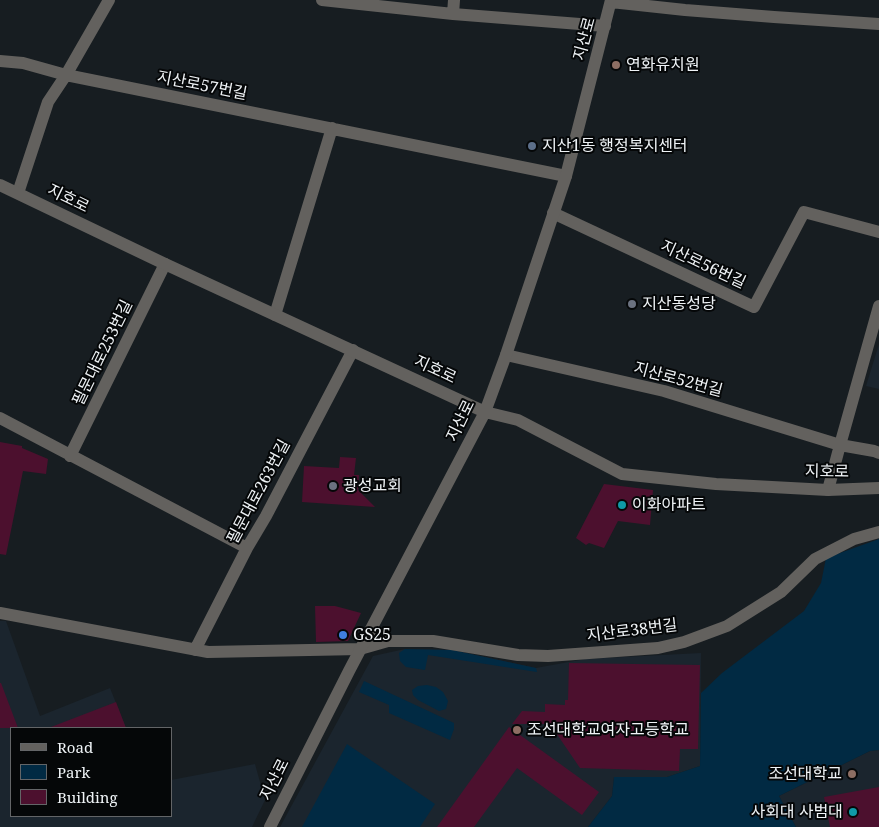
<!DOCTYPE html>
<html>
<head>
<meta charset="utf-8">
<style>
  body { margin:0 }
  #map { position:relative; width:879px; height:827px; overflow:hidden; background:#171d21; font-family:"Noto Serif",serif }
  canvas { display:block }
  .legend { position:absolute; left:10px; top:727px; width:162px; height:90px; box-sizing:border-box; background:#050708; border:1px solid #636567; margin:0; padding:6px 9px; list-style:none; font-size:15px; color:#eff3f6 }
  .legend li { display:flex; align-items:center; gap:10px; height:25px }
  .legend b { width:25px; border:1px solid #636567 }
</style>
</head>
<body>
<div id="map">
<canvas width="879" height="827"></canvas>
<ul class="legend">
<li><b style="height:6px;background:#63615e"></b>Road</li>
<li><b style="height:14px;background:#012a43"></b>Park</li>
<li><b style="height:14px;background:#4c102e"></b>Building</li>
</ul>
</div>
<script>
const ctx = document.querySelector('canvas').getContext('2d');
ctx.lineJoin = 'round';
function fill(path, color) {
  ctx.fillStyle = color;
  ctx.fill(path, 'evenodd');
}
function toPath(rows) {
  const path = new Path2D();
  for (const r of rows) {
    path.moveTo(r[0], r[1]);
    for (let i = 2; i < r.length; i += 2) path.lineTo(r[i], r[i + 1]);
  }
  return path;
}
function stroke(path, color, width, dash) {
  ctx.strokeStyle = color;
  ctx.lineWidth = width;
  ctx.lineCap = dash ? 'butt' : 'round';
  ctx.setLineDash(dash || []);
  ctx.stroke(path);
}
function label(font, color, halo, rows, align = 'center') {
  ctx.font = font + ' "Noto Serif","Noto Sans KR",serif';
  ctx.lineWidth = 4;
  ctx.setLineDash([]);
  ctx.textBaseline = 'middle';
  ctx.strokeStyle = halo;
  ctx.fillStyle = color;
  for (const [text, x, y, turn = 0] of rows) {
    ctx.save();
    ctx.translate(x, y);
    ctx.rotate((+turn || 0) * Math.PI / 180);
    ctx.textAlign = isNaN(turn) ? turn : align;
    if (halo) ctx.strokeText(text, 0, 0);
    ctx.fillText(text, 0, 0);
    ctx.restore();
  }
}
fill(toPath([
  [879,344,879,389,866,386],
  [0,621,6,621,40,716,110,688,126,728,11,728,11,816,171,816,171,780,255,764,265,800,252,827,0,827],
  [405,649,452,650,536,668,585,659,701,653,700,766,667,777,614,777,612,796,588,827,280,827,373,656],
  [879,750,879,827,796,827,779,796,870,751]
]), '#1b252e');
fill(toPath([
  [879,539,879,750,870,751,779,796,796,827,588,827,612,796,614,777,667,777,700,766,701,693,722,673,804,611,821,583,826,558],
  [405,649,452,650,536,668,537,672,428,655,425,670,406,667,400,661,399,653],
  [364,681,454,723,454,729,450,740,389,713,389,705,359,692],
  [427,685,436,687,443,692,448,701,446,709,439,711,418,700,413,695,412,690,418,686],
  [347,744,435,804,420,827,302,827]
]), '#012a43');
fill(toPath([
  [0,442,22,446,22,448,48,459,46,474,23,471,6,555,0,554],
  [340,457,356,458,354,475,359,475,358,490,375,507,302,502,304,466,339,468],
  [604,484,653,490,650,525,618,521,604,548,589,543,586,545,576,538],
  [315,606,335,606,361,613,348,641,316,642],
  [569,663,700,665,698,749,680,749,679,771,580,768,550,724,512,724,522,711,545,712,545,704,565,705,565,700,568,700],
  [0,683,1,683,18,728,0,728],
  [116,702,126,728,51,728,51,727],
  [509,727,599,792,582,815,517,768,474,827,437,827],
  [879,787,879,827,830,827,824,797]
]), '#4c102e');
stroke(toPath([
  [322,0,453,14,605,26],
  [453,14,454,0],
  [0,61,23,63,66,75,566,176],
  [18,193,48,102,66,75,109,0],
  [553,213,754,307,804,212,879,232],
  [275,315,332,128],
  [506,355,664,391,840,445,874,451,879,453],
  [0,418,247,548],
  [70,456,165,264],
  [828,490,840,445,879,306],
  [0,613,208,652,360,649,388,641,433,641,518,655,548,656,658,648,684,642,727,626,781,592,815,559,854,539,879,532],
  [195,650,247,548,266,516,353,350]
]), '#63615e', 12);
stroke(toPath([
  [611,2,685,10,774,17,879,24],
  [0,185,165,264,485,412,518,420,622,474,716,484,828,490,879,488],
  [270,827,349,671,485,412,506,355,566,176,611,0]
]), '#63615e', 12);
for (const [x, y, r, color] of [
  [616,65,5,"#8d6e63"],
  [532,146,5,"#5c6f8a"],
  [632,304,5,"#6b7280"],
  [333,486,5,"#6b7280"],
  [622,505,5,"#0f9aa8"],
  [343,635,5,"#3f7fe0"],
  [517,730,5,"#8d6e63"],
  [852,774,5,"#8d6e63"],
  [853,812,5,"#0f9aa8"]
]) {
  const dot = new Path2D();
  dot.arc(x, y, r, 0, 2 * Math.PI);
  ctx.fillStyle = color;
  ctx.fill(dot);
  stroke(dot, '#050708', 2);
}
label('16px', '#eff3f6', '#050708', [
  ["지산로",585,39,-75],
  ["지산로57번길",202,86,11],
  ["지호로",68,199,26],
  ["지산로56번길",703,265,25],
  ["필문대로253번길",103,353,-64],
  ["지호로",435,370,25],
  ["지산로52번길",678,380,15],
  ["지산로",461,421,-64],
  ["지호로",827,472,1],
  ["필문대로263번길",259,492,-62],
  ["지산로38번길",632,631,-7],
  ["지산로",275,780,-63]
]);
label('16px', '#eff3f6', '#050708', [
  ["연화유치원",626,65],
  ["지산1동 행정복지센터",542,146],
  ["지산동성당",642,304],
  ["광성교회",343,486],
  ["이화아파트",632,505],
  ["GS25",353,635],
  ["조선대학교여자고등학교",527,730],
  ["조선대학교",842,774,"right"],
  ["사회대 사범대",843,812,"right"]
], 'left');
</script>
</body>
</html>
